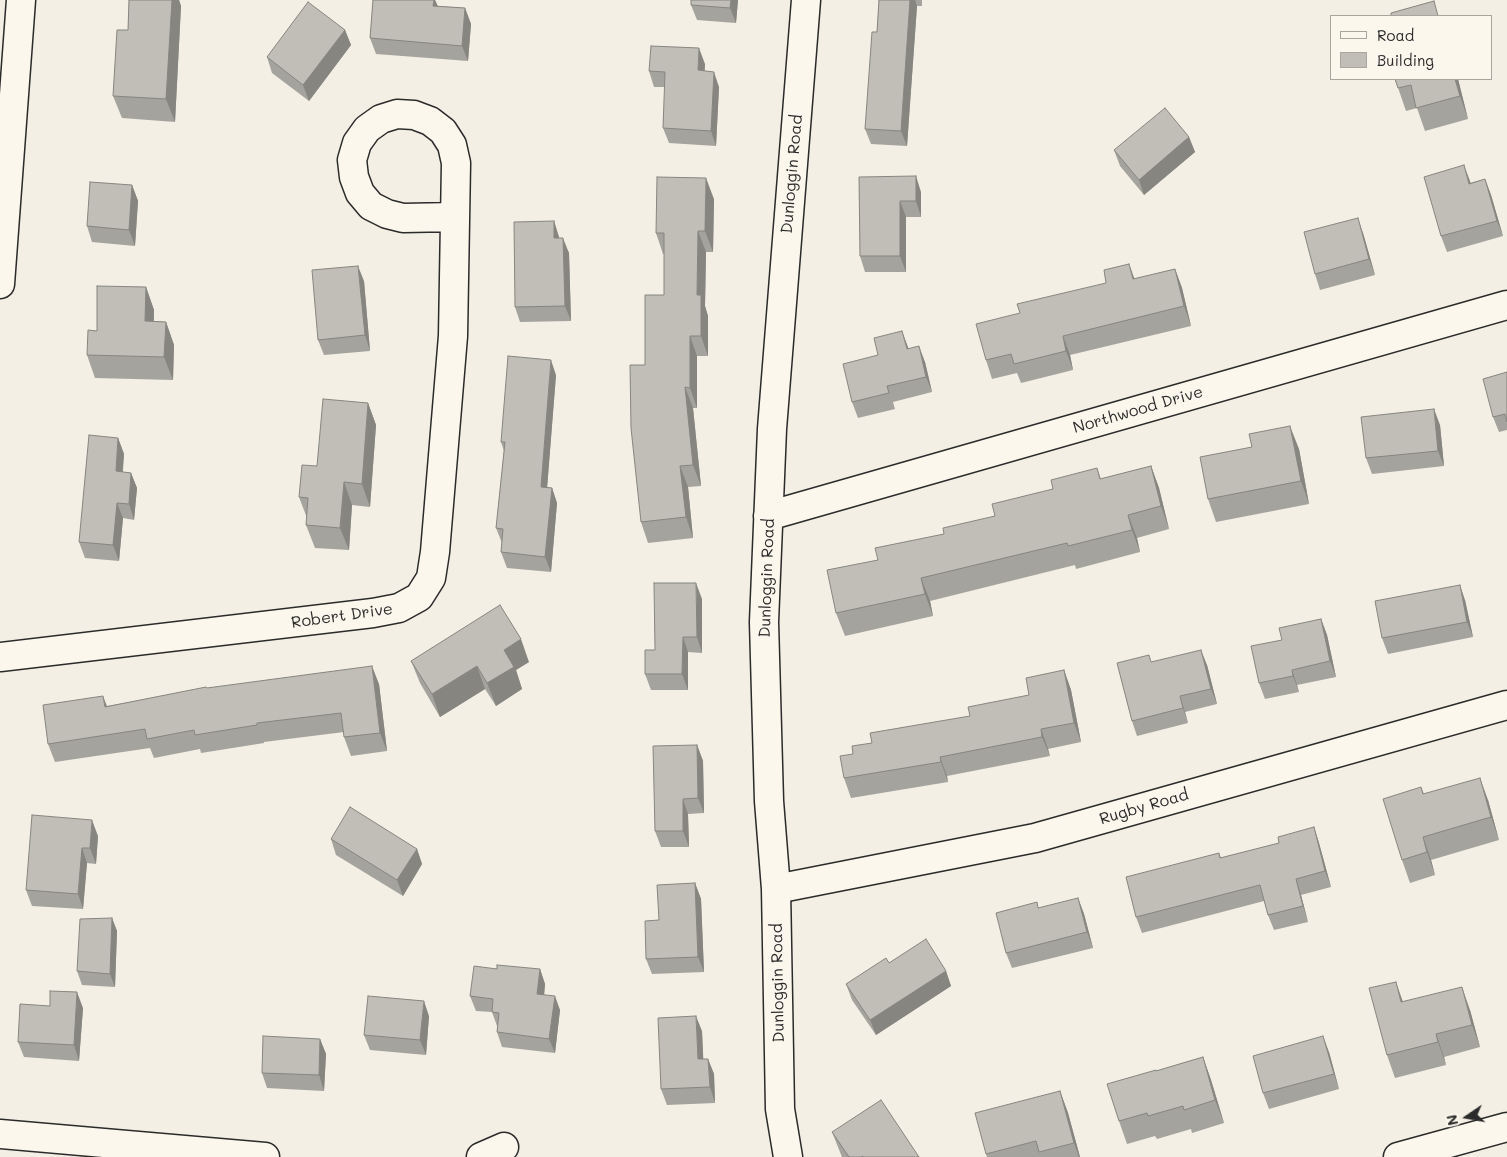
<!DOCTYPE html>
<html>
<head>
<meta charset="utf-8">
<style>
  body { margin:0 }
  #map { position:relative; width:1507px; height:1157px; overflow:hidden; background:#f3efe4; font-family:Mali,sans-serif }
  canvas { display:block }
  .legend { position:absolute; left:1330px; top:15px; width:162px; height:65px; box-sizing:border-box; background:#fbf7ec; border:1px solid #a8a59f; margin:0; padding:6px 9px; list-style:none; font-size:15px; color:#2b2b2b }
  .legend li { display:flex; align-items:center; gap:10px; height:25px }
  .legend b { width:25px; border:1px solid #a8a59f }
  .north { position:absolute; left:1442px; top:1092px; width:50px; height:50px; -webkit-text-stroke:4px #fbf7ec; paint-order:stroke; rotate:258deg; font-size:14px; font-weight:700; line-height:20px; text-align:center; color:#2b2b2b }
  .north::after { content:''; display:block; margin:auto; width:18px; height:22px; background:#2b2b2b; clip-path:polygon(50% 0,100% 100%,50% 72%,0 100%) }
</style>
</head>
<body>
<div id="map">
<canvas width="1507" height="1157"></canvas>
<ul class="legend">
<li><b style="height:6px;background:#fbf7ec"></b>Road</li>
<li><b style="height:14px;background:#c0beb6"></b>Building</li>
</ul>
<div class="north">N</div>
</div>
<script>
const ctx = document.querySelector('canvas').getContext('2d');
ctx.lineJoin = 'round';
function toPath(rows) {
  const path = new Path2D();
  for (const r of rows) {
    path.moveTo(r[0], r[1]);
    for (let i = 2; i < r.length; i += 2) path.lineTo(r[i], r[i + 1]);
  }
  return path;
}
function stroke(path, color, width, dash) {
  ctx.strokeStyle = color;
  ctx.lineWidth = width;
  ctx.lineCap = dash ? 'butt' : 'round';
  ctx.setLineDash(dash || []);
  ctx.stroke(path);
}
function fill(path, color) {
  ctx.fillStyle = color;
  ctx.fill(path, 'evenodd');
}
function label(font, color, halo, rows, align = 'center') {
  ctx.font = font + ' Mali,sans-serif';
  ctx.lineWidth = 4;
  ctx.setLineDash([]);
  ctx.textBaseline = 'middle';
  ctx.strokeStyle = halo;
  ctx.fillStyle = color;
  for (const [text, x, y, turn = 0] of rows) {
    ctx.save();
    ctx.translate(x, y);
    ctx.rotate((+turn || 0) * Math.PI / 180);
    ctx.textAlign = isNaN(turn) ? turn : align;
    if (halo) ctx.strokeText(text, 0, 0);
    ctx.fillText(text, 0, 0);
    ctx.restore();
  }
}
const minor = toPath([
  [768,516,1507,305],
  [0,657,373,613,399,608,419,597,431,578,435,552,453,336,456,163,452,145,443,131,430,121,414,115,397,114,381,119,367,129,357,143,352,160,354,177,360,193,371,206,387,214,403,218,454,217],
  [776,889,1035,838,1507,705],
  [0,1134,265,1157],
  [481,1157,504,1147],
  [788,1157,780,1109,776,889,769,801,764,622,772,429,806,0],
  [1398,1157,1507,1127]
]);
const tertiary = toPath([
  [0,284,21,0]
]);
stroke(minor, '#2b2b2b', 31);
stroke(tertiary, '#2b2b2b', 31);
stroke(minor, '#fbf7ec', 28);
stroke(tertiary, '#fbf7ec', 28);
fill(toPath([
  [129,0,179,0,181,6,175,122,122,118,113,96,128,30],
  [373,0,435,0,438,6,465,8,471,24,468,61,376,54,370,38],
  [738,0,736,23,697,20,691,5],
  [879,0,922,0,922,6,917,6,907,146,871,144,865,129,877,32],
  [345,30,351,45,309,101,272,73,267,57],
  [705,64,704,71,719,87,716,146,669,143,663,128,665,87,654,87,649,71],
  [1395,79,1458,79,1468,119,1425,131,1417,108,1406,111],
  [1189,137,1195,152,1144,195,1120,166,1114,150],
  [859,177,921,192,921,217,906,217,906,272,865,272,860,256],
  [1485,179,1491,195,1503,236,1447,252,1441,236,1470,183],
  [132,185,138,201,135,246,92,242,87,226],
  [714,199,713,252,706,252,705,306,708,316,708,356,697,356,697,408,693,408,701,486,688,487,693,538,648,543,641,522,645,365,664,295,664,254,663,254,656,233],
  [554,221,559,238,569,253,571,321,520,322,515,307],
  [1363,233,1375,275,1320,290,1315,274],
  [1129,264,1134,279,1175,269,1182,288,1191,326,1070,355,1073,370,1021,383,1017,373,992,379,986,360,1020,313,1106,283],
  [364,281,370,351,324,355,318,340],
  [146,287,154,310,154,321,166,322,174,345,173,380,95,378,87,355,97,331],
  [909,349,925,362,932,392,893,402,895,409,858,418,852,402],
  [1507,372,1507,430,1499,432,1493,417],
  [556,375,547,487,552,488,557,503,551,572,507,568,501,552,502,543,496,528,504,451,501,442],
  [368,403,376,425,370,507,352,505,349,550,315,548,306,525,307,518,299,497,317,466],
  [1440,425,1444,466,1372,474,1366,458],
  [118,438,124,454,123,472,131,473,137,488,134,520,123,518,119,561,85,558,79,542],
  [1299,449,1309,504,1216,522,1208,499],
  [1151,466,1159,488,1169,529,1137,538,1140,552,1076,569,1075,565,930,601,933,616,845,636,836,613,878,560,944,534,995,516,1097,468,1101,479],
  [702,599,702,653,688,652,688,690,651,690,645,674,655,650],
  [1465,600,1473,637,1388,654,1382,638],
  [1321,619,1327,635,1336,677,1297,685,1299,692,1265,699,1259,683,1282,640],
  [411,661,529,662,516,670,522,689,496,706,485,689,440,717,420,683],
  [1152,662,1207,665,1217,704,1185,712,1188,723,1137,736,1132,721],
  [1064,670,1071,690,1081,742,1048,749,1050,756,947,776,948,782,851,798,844,778,853,754,872,743,970,716,1029,695],
  [379,684,387,751,351,756,344,737,344,732,264,742,264,743,201,753,200,749,154,758,150,748,55,762,48,744,107,706,207,688],
  [697,745,703,761,704,813,688,814,689,847,661,847,655,831],
  [1421,787,1424,794,1488,800,1499,840,1431,860,1435,875,1410,883,1402,860],
  [1314,827,1319,843,1331,887,1301,895,1308,922,1274,930,1268,915,1264,901,1142,933,1136,917,1219,853,1221,858,1279,843],
  [98,836,96,864,87,863,83,909,32,906,26,890],
  [331,839,417,849,422,864,403,896,336,855],
  [695,883,701,899,704,972,652,974,646,959,659,920],
  [1078,898,1084,914,1093,948,1012,968,1006,953],
  [112,918,117,931,115,987,82,985,77,971],
  [889,963,946,971,951,986,876,1035,852,1000,846,984],
  [497,969,540,969,545,984,544,995,560,1010,555,1053,502,1047,497,1032,497,1026,492,1012,476,1011,470,996],
  [1403,1002,1470,1010,1480,1047,1444,1057,1446,1065,1395,1078,1387,1055],
  [83,1008,79,1061,24,1057,18,1042],
  [429,1016,426,1055,370,1050,364,1035],
  [702,1031,703,1059,708,1059,714,1074,715,1103,667,1105,661,1089],
  [320,1039,326,1054,324,1091,267,1088,262,1073],
  [1329,1052,1339,1089,1269,1109,1263,1093],
  [1203,1057,1211,1080,1224,1123,1192,1133,1191,1129,1157,1139,1155,1136,1127,1144,1119,1121,1156,1071],
  [1060,1091,1068,1113,1080,1157,987,1157,986,1154],
  [832,1132,919,1157,842,1157]
]), '#a5a39d');
fill(toPath([
  [172,0,179,0,181,6,175,122,166,99],
  [434,0,435,0,440,12,433,6],
  [731,0,738,0,736,23,730,8],
  [910,0,915,0,917,6,907,146,901,131],
  [465,8,471,24,468,61,462,46],
  [345,30,351,45,309,101,303,85],
  [699,48,705,64,704,86,698,70],
  [714,72,719,87,716,146,711,131],
  [1455,79,1458,79,1468,119,1460,96],
  [1189,137,1195,152,1144,195,1139,180],
  [1464,165,1470,181,1475,199,1469,184],
  [916,176,921,192,921,217,916,201],
  [706,178,714,199,713,252,705,231],
  [1485,179,1491,195,1503,236,1497,221],
  [132,185,138,201,135,246,129,230],
  [900,201,906,217,906,272,900,256],
  [1358,218,1363,233,1375,275,1369,259],
  [554,221,559,237,560,254,554,238],
  [698,231,706,252,705,306,708,316,708,356,701,336,697,295],
  [563,238,569,253,571,321,565,306],
  [1129,264,1136,283,1133,279],
  [358,266,364,281,370,351,365,335],
  [1175,269,1182,288,1191,326,1184,306],
  [146,287,154,310,153,344,145,321],
  [166,322,174,345,173,380,164,357],
  [902,331,908,347,913,365,907,349],
  [690,336,697,356,697,408,690,388],
  [1063,336,1070,355,1073,370,1066,351],
  [919,346,925,362,932,392,926,377],
  [551,360,556,375,546,502,541,487],
  [685,387,693,408,701,486,693,465],
  [368,403,376,425,370,507,362,484],
  [1434,409,1440,425,1444,466,1438,451],
  [1290,426,1299,449,1309,504,1301,481],
  [118,438,124,454,121,487,116,471],
  [680,466,688,487,693,538,686,517],
  [1151,466,1159,488,1169,529,1161,506],
  [131,473,137,488,134,520,129,504],
  [344,482,352,505,349,550,340,528],
  [552,488,557,503,551,572,545,557],
  [117,503,123,518,119,561,113,545],
  [1128,515,1137,538,1140,552,1132,530],
  [921,578,930,601,933,616,925,594],
  [696,583,702,599,702,653,697,637],
  [1460,585,1465,600,1473,637,1467,622],
  [1321,619,1327,635,1336,677,1330,661],
  [683,637,688,652,688,690,682,674],
  [521,639,529,662,516,670,522,689,496,706,487,683,504,650],
  [1201,650,1207,665,1217,704,1211,689],
  [372,666,379,684,387,751,380,733],
  [477,666,485,689,440,717,432,694],
  [1064,670,1071,690,1081,742,1074,723],
  [1292,670,1297,685,1299,692,1293,676],
  [103,696,110,714,105,707],
  [1180,696,1185,712,1188,723,1183,708],
  [1041,729,1048,749,1050,756,1042,737],
  [697,745,703,761,704,813,698,798],
  [940,757,947,776,948,782,941,762],
  [1480,778,1488,800,1499,840,1491,817],
  [683,799,688,814,689,847,683,831],
  [92,820,98,836,96,864,90,848],
  [1314,827,1319,843,1331,887,1325,871],
  [1423,837,1431,860,1435,875,1427,852],
  [82,848,87,863,83,909,78,894],
  [417,849,422,864,403,896,397,880],
  [1296,879,1301,895,1308,922,1303,906],
  [695,883,701,899,704,972,698,957],
  [1078,898,1084,914,1093,948,1087,932],
  [112,918,117,931,115,987,110,974],
  [540,969,545,984,543,1008,537,994],
  [946,971,951,986,876,1035,870,1020],
  [1396,982,1404,1005,1401,1002],
  [1462,987,1470,1010,1480,1047,1472,1025],
  [77,992,83,1008,79,1061,74,1045],
  [555,996,560,1010,555,1053,549,1039],
  [424,1001,429,1016,426,1055,420,1040],
  [696,1016,702,1031,704,1074,698,1059],
  [1436,1034,1444,1057,1446,1065,1438,1042],
  [1323,1036,1329,1052,1339,1089,1334,1074],
  [320,1039,326,1054,324,1091,319,1075],
  [1203,1057,1211,1080,1224,1123,1215,1100],
  [708,1059,714,1074,715,1103,710,1087],
  [1060,1091,1068,1113,1080,1157,1079,1157,1074,1143]
]), '#86857f');
const building = toPath([
  [129,0,172,0,166,99,113,96,117,30,128,30,129,0],
  [373,0,434,0,433,6,465,8,462,46,370,38,373,0],
  [691,0,731,0,730,8,691,5,691,0],
  [879,0,910,0,901,131,865,129,872,32,877,32,879,0],
  [1434,1,1438,16,1391,16,1391,13,1434,1],
  [308,2,345,30,303,85,267,57,308,2],
  [651,46,699,48,698,70,714,72,711,131,663,128,665,72,649,71,651,46],
  [1395,79,1455,79,1460,96,1416,108,1411,85,1398,88,1395,79],
  [1165,108,1189,137,1139,180,1114,150,1165,108],
  [1464,165,1469,184,1485,179,1497,221,1441,236,1424,177,1464,165],
  [916,176,916,201,900,201,900,256,860,256,859,177,916,176],
  [657,177,706,178,705,231,698,231,697,295,701,295,701,336,690,336,690,388,685,387,693,465,680,466,686,517,641,522,631,428,630,365,645,365,645,295,664,295,664,233,656,233,657,177],
  [90,182,132,185,129,230,87,226,90,182],
  [1358,218,1369,259,1315,274,1304,232,1358,218],
  [554,221,554,238,563,238,565,306,515,307,514,222,554,221],
  [1129,264,1133,279,1175,269,1184,306,1063,336,1066,351,1014,364,1011,354,986,360,976,324,1020,313,1017,304,1106,283,1104,270,1129,264],
  [358,266,365,335,318,340,312,270,358,266],
  [97,286,146,287,145,321,166,322,164,357,87,355,88,330,97,331,97,286],
  [902,331,907,349,919,346,926,377,887,386,889,393,852,402,843,364,878,355,874,338,902,331],
  [508,356,551,360,541,487,552,488,545,557,501,552,503,529,496,528,505,442,501,442,508,356],
  [1507,372,1507,422,1505,414,1493,417,1483,379,1507,372],
  [323,399,368,403,362,484,344,482,340,528,306,525,308,498,299,497,302,465,317,466,323,399],
  [1434,409,1438,451,1366,458,1361,417,1434,409],
  [1290,426,1301,481,1208,499,1200,457,1252,447,1249,434,1290,426],
  [89,435,118,438,116,471,131,473,129,504,117,503,113,545,79,542,89,435],
  [1151,466,1161,506,1128,515,1132,530,1068,546,1067,543,921,578,925,594,836,613,827,570,878,560,875,548,944,534,943,528,995,516,992,504,1053,489,1051,480,1097,468,1100,479,1151,466],
  [654,583,696,583,697,637,683,637,682,674,645,674,645,650,655,650,654,583],
  [1460,585,1467,622,1382,638,1375,601,1460,585],
  [500,605,521,639,504,650,514,667,487,683,477,666,432,694,411,661,500,605],
  [1321,619,1330,661,1292,670,1293,676,1259,683,1251,646,1282,640,1279,628,1321,619],
  [1201,650,1211,689,1180,696,1183,708,1132,721,1117,663,1149,655,1151,662,1201,650],
  [372,666,380,733,344,737,341,713,257,723,257,725,195,735,194,730,147,739,145,729,48,744,43,705,103,696,105,707,206,687,207,688,372,666],
  [1064,670,1074,723,1041,729,1042,737,940,757,941,762,844,778,840,756,853,754,852,746,872,743,870,733,970,716,968,707,1029,695,1026,678,1064,670],
  [697,745,698,798,683,799,683,831,655,831,653,746,697,745],
  [1480,778,1491,817,1423,837,1427,852,1402,860,1383,799,1421,787,1423,794,1480,778],
  [350,807,417,849,397,880,331,839,350,807],
  [32,815,92,820,90,848,82,848,78,894,26,890,32,815],
  [1314,827,1325,871,1296,879,1303,906,1268,915,1260,885,1136,917,1126,877,1219,853,1220,858,1279,843,1278,837,1314,827],
  [695,883,698,957,646,959,645,921,659,920,657,885,695,883],
  [1078,898,1087,932,1006,953,996,913,1037,902,1038,908,1078,898],
  [112,918,110,974,77,971,80,919,112,918],
  [926,939,946,971,870,1020,846,984,886,958,889,963,926,939],
  [497,965,540,969,537,994,555,996,549,1039,497,1032,499,1013,492,1012,493,999,470,996,474,966,497,969,497,965],
  [1396,982,1401,1002,1462,987,1472,1025,1436,1034,1438,1042,1387,1055,1369,988,1396,982],
  [50,991,77,992,74,1045,18,1042,20,1004,50,1006,50,991],
  [368,996,424,1001,420,1040,364,1035,368,996],
  [696,1016,698,1059,708,1059,710,1087,661,1089,658,1018,696,1016],
  [263,1036,320,1039,319,1075,262,1073,263,1036],
  [1323,1036,1334,1074,1263,1093,1253,1056,1323,1036],
  [1203,1057,1215,1100,1184,1110,1183,1106,1148,1116,1147,1113,1119,1121,1107,1084,1156,1070,1156,1071,1203,1057],
  [1060,1091,1074,1143,1039,1152,1036,1141,986,1154,975,1113,1060,1091],
  [881,1100,919,1157,863,1157,863,1156,861,1157,849,1157,832,1132,881,1100]
]);
fill(building, '#c0beb6');
stroke(building, '#86857f', 1);
label('16px', '#2b2b2b', '#fbf7ec', [
  ["Dunloggin Road",792,174,-85],
  ["Northwood Drive",1138,410,-16],
  ["Dunloggin Road",767,578,-88],
  ["Robert Drive",342,616,-8],
  ["Rugby Road",1144,807,-16],
  ["Dunloggin Road",778,983,-91]
]);
</script>
</body>
</html>
